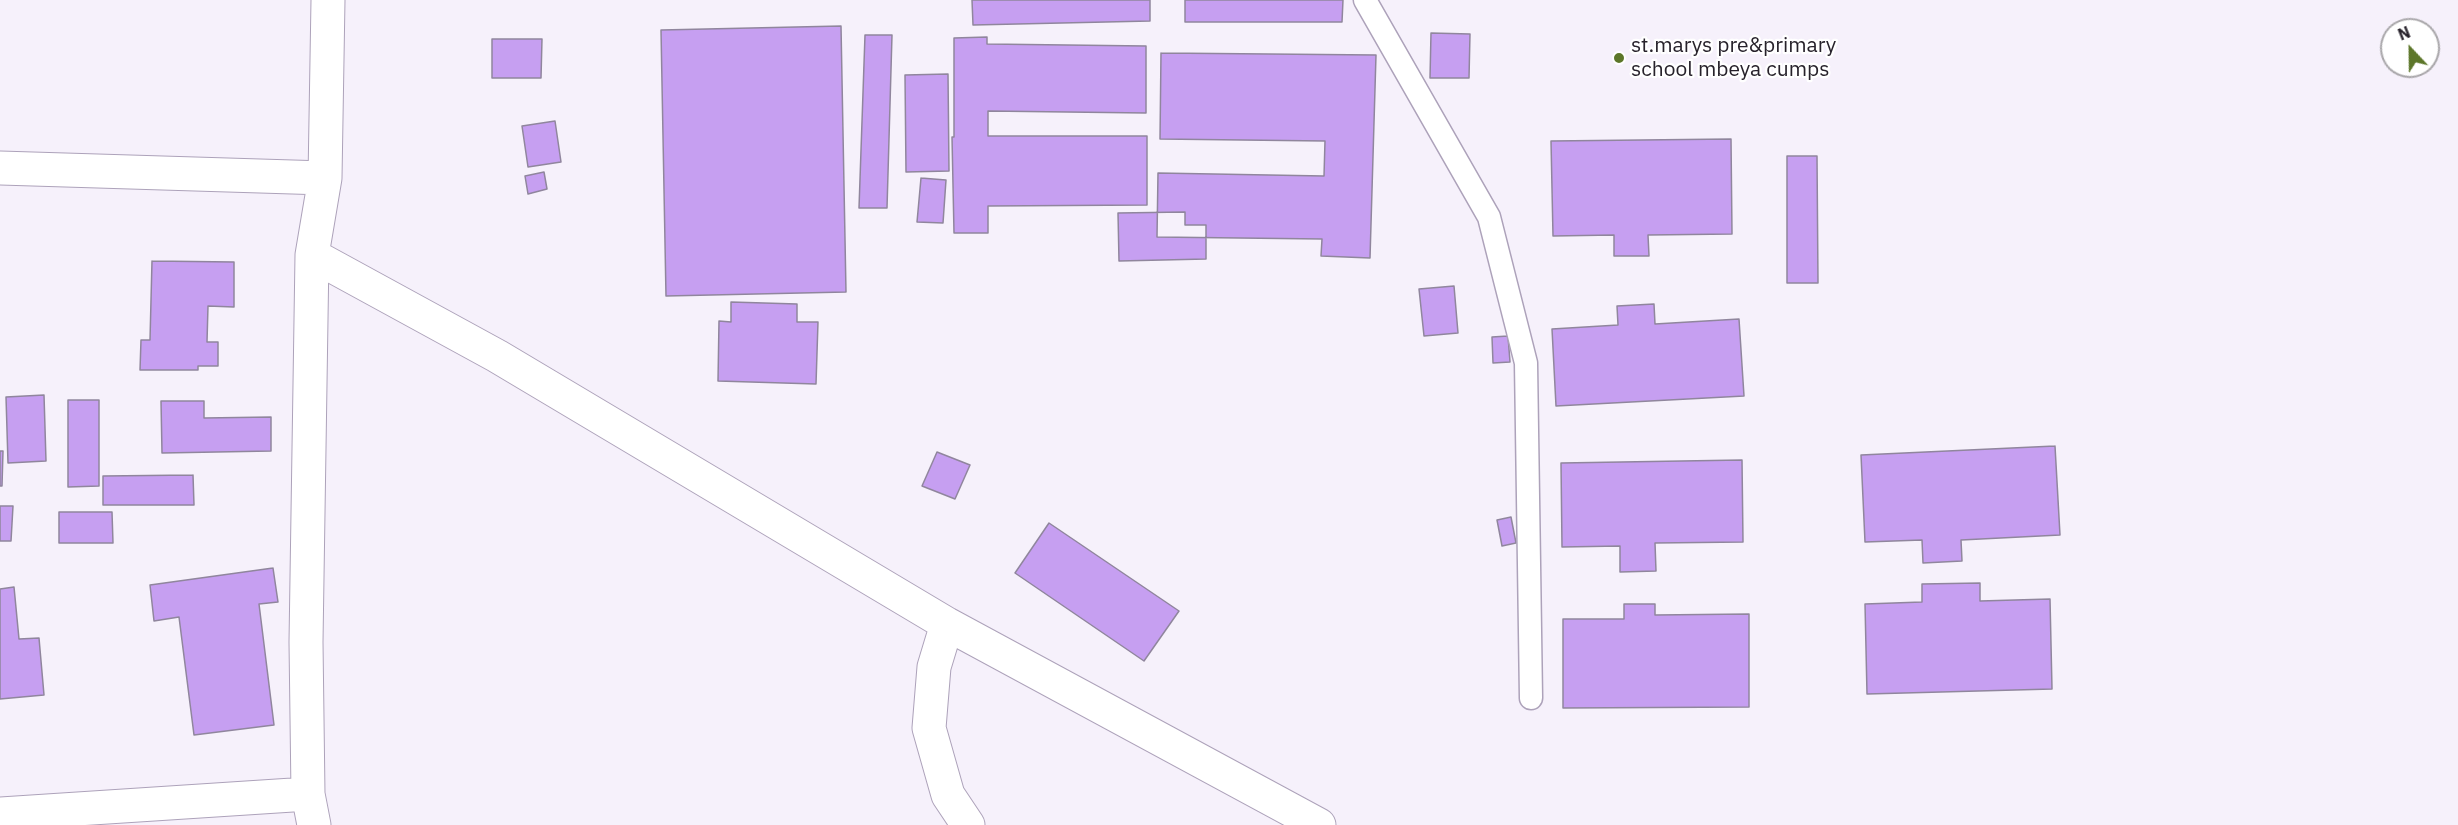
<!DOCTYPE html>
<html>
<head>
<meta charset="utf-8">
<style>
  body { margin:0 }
  #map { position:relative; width:2458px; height:825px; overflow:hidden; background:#f6f1fb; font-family:"IBM Plex Sans",sans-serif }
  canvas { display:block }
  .north { position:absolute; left:2380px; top:18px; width:60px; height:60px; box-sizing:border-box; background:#fff; border:2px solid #a9a7aa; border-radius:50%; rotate:338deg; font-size:16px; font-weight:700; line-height:24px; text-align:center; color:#27222b }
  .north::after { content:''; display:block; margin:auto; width:21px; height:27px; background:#5c7629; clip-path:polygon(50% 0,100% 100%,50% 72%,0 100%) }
</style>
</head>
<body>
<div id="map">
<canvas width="2458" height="825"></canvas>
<div class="north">N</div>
</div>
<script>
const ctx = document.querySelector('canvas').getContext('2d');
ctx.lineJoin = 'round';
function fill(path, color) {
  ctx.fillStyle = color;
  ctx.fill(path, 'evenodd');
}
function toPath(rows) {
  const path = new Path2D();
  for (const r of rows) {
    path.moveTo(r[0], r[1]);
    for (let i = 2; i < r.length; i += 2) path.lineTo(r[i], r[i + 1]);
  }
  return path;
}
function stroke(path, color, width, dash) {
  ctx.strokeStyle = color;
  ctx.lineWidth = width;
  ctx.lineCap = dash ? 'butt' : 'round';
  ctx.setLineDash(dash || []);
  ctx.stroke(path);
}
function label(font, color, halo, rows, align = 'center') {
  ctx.font = font + ' "IBM Plex Sans",sans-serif';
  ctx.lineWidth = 4.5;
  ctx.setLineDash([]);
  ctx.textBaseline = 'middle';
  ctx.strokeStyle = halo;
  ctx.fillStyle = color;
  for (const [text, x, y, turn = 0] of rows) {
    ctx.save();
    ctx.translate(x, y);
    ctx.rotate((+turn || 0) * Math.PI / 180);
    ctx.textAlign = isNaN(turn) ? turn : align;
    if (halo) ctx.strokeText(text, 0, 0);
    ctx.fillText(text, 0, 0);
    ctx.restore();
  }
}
const building = toPath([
  [972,0,1150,0,1150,21,973,25,972,0],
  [1185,0,1343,0,1342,22,1185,22,1185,0],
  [841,26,846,292,666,296,661,30,841,26],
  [1431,33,1470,34,1469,78,1430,78,1431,33],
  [865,35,892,35,887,208,859,208,865,35],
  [987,37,987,44,1146,46,1146,113,988,111,988,136,1147,136,1147,205,988,206,988,233,954,233,952,137,954,137,954,38,987,37],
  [492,39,542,39,541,78,492,78,492,39],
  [1161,53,1376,55,1370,258,1321,256,1322,239,1157,237,1158,173,1324,176,1325,141,1160,139,1161,53],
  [948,74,949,171,906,172,905,75,948,74],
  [555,121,561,162,528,167,522,126,555,121],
  [1731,139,1732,234,1648,235,1649,256,1614,256,1614,235,1553,236,1551,141,1731,139],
  [1787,156,1817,156,1818,283,1787,283,1787,156],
  [544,172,547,189,528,194,525,176,544,172],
  [921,178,946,180,943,223,917,222,921,178],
  [1185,212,1185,225,1206,225,1206,259,1119,261,1118,213,1185,212],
  [152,261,234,262,234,307,208,306,207,342,218,342,218,366,198,366,198,370,140,370,141,340,150,340,152,261],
  [1454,286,1458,333,1424,336,1419,289,1454,286],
  [731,302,797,304,797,322,818,322,816,384,718,381,719,321,731,322,731,302],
  [1654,304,1655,324,1739,319,1744,396,1556,406,1552,329,1618,325,1617,306,1654,304],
  [1508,336,1510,362,1493,363,1492,337,1508,336],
  [44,395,46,461,8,463,6,397,44,395],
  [68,400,99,400,99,486,68,487,68,400],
  [161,401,204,401,204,418,271,417,271,451,162,453,161,401],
  [2055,446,2060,535,1961,540,1962,561,1923,563,1922,540,1865,542,1861,455,2055,446],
  [0,451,3,451,2,486,0,486,0,451],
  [937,452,970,465,955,499,922,486,937,452],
  [1742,460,1743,542,1655,543,1656,571,1620,572,1620,546,1562,547,1561,463,1742,460],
  [193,475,194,505,103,505,103,476,193,475],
  [0,506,13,506,11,541,0,541,0,506],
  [59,512,112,512,113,543,59,543,59,512],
  [1511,517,1516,543,1502,546,1497,520,1511,517],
  [1049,523,1179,611,1144,661,1015,573,1049,523],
  [273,568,278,602,259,604,274,725,194,735,179,617,154,621,150,585,273,568],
  [1980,583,1980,601,2050,599,2052,689,1867,694,1865,604,1922,602,1922,584,1980,583],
  [14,587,19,639,39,638,44,695,0,699,0,589,14,587],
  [1624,604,1655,604,1655,615,1749,614,1749,707,1563,708,1563,619,1624,619,1624,604]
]);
fill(building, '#c69ff1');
stroke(building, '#90869d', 1.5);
const lane = toPath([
  [1365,0,1489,217,1526,363,1531,698]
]);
const street = toPath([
  [0,168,325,178],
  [312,255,497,356,947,624,1319,825],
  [947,624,934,667,929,728,948,795,968,825],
  [0,814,308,794],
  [314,825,308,794,306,642,312,255,325,178,328,0]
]);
stroke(lane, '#ada2ba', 25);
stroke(street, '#ada2ba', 35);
stroke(lane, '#fff', 22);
stroke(street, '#fff', 33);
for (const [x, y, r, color] of [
  [1619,58,6,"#5c7629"]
]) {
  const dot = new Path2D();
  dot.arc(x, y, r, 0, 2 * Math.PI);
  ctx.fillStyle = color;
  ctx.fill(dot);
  stroke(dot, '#fff', 2);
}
label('21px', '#27222b', '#fff', [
  ["st.marys pre&primary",1631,46],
  ["school mbeya cumps",1631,70]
], 'left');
</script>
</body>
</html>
